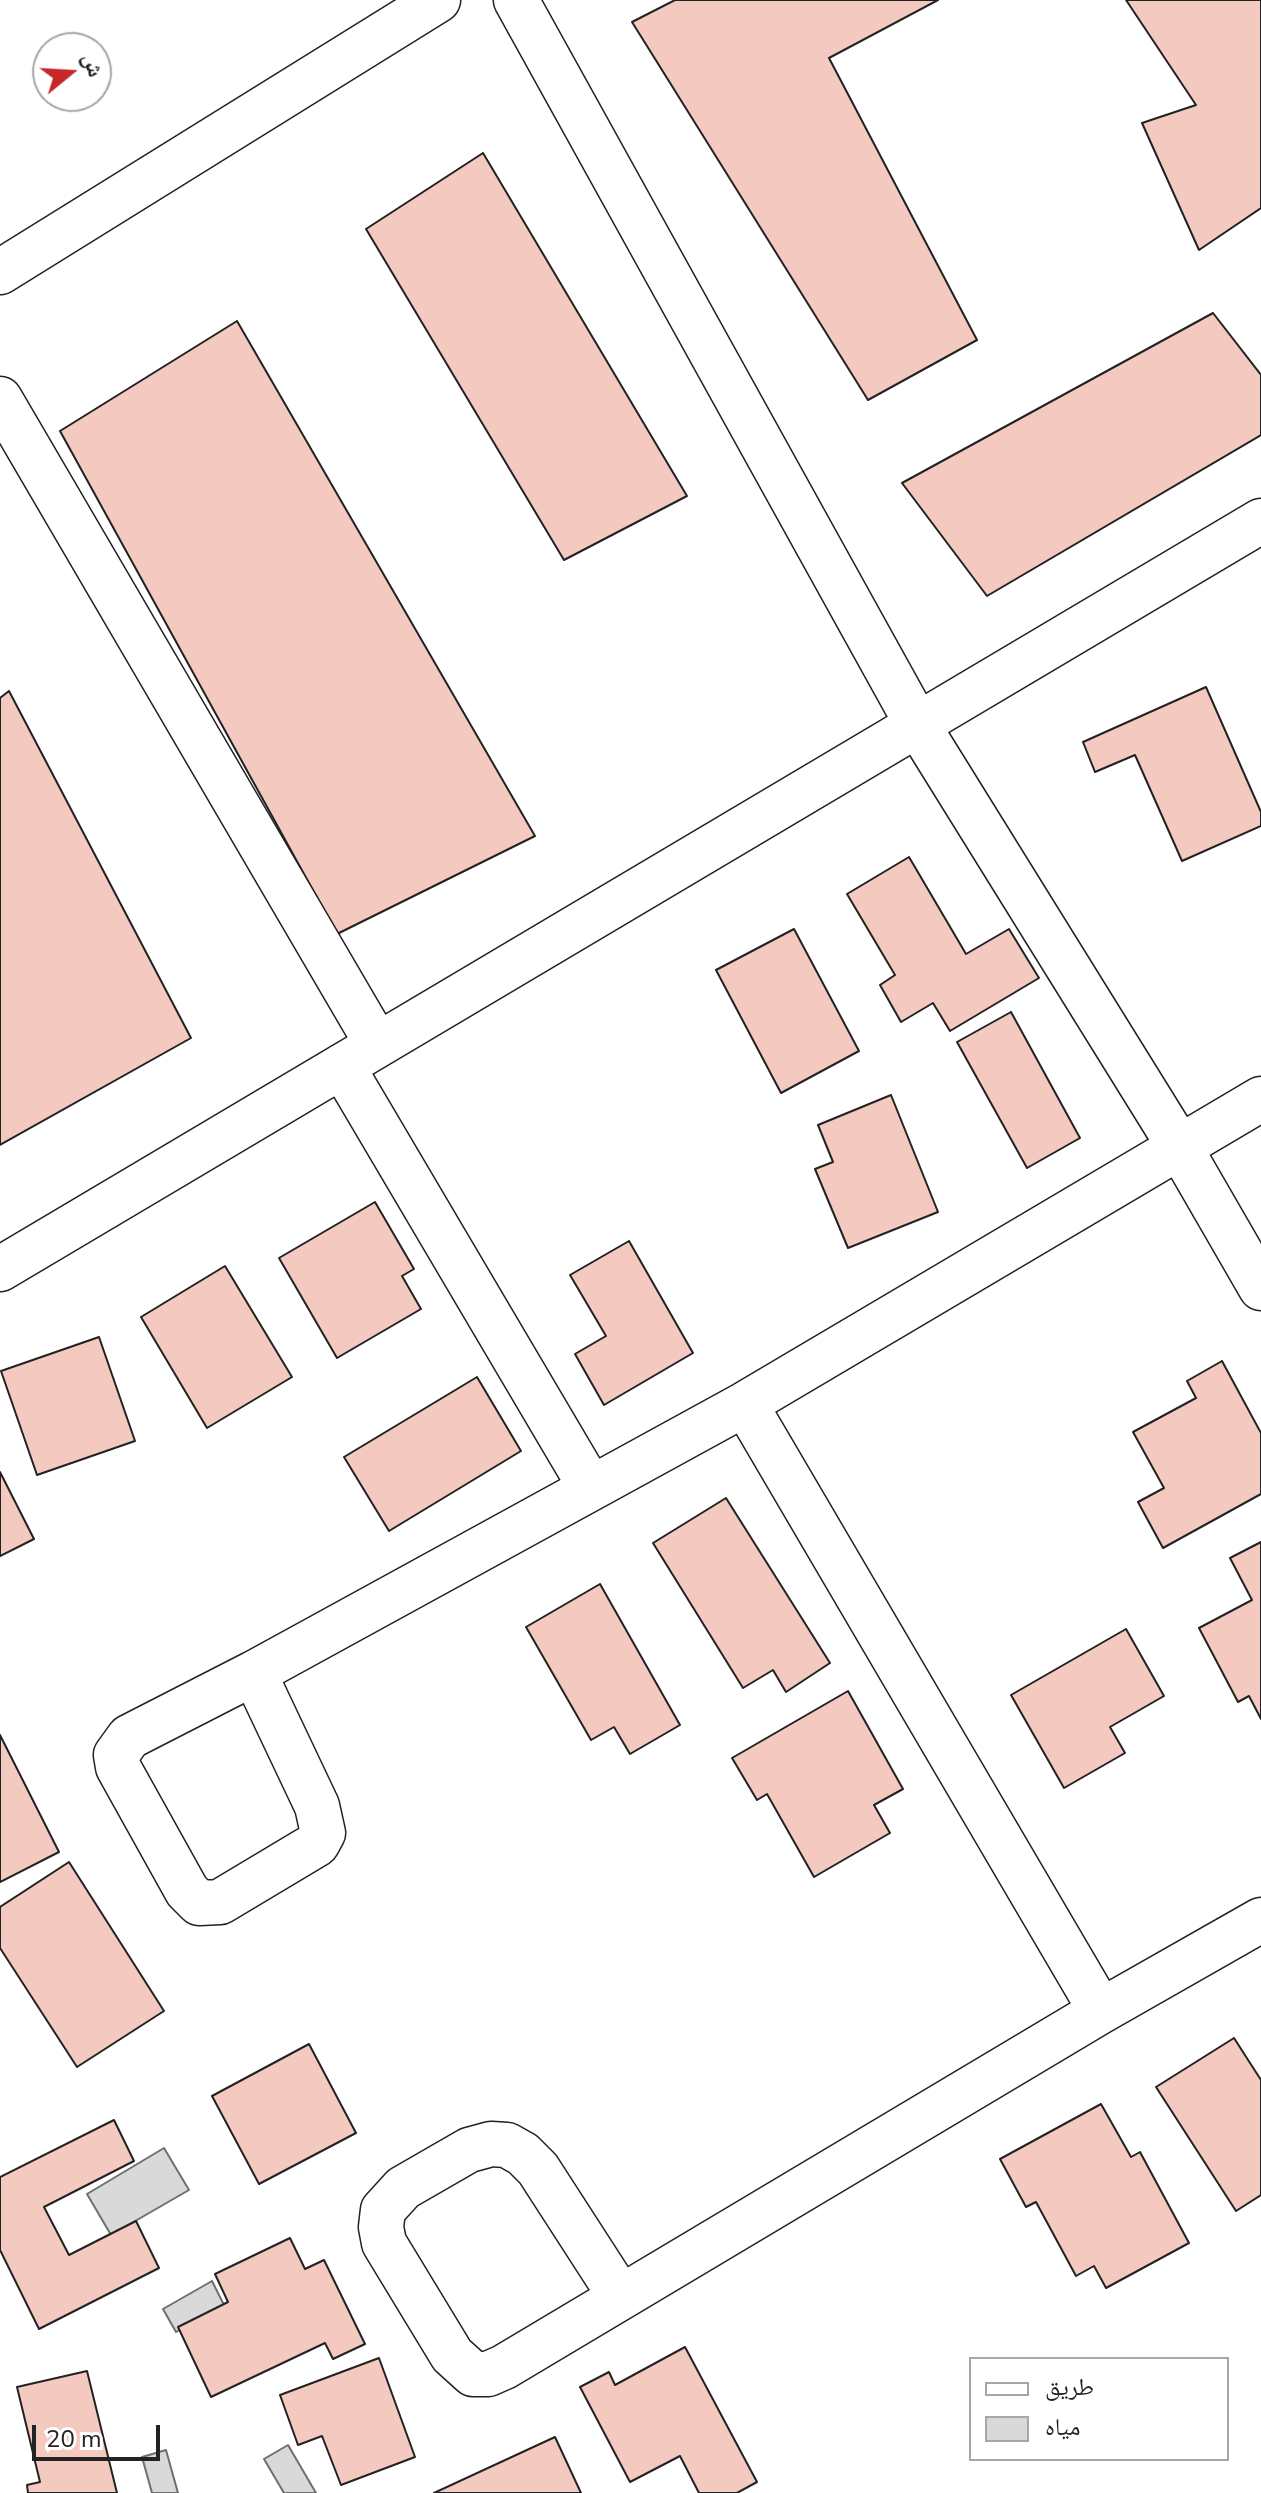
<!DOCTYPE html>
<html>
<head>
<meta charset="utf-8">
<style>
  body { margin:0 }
  #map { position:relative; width:1261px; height:2493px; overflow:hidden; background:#fff; font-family:"Nunito Sans","Noto Naskh Arabic",sans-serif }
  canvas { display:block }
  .legend { position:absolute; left:969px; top:2357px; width:260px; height:104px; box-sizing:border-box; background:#fff; border:2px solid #a7a7a7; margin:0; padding:10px 14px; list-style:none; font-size:24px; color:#222 }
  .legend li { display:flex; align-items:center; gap:16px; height:40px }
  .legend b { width:40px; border:2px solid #a7a7a7 }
  .north { position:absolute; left:32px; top:32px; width:80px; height:80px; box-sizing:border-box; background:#fff; border:2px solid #a7a7a7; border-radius:50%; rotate:72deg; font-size:22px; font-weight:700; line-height:32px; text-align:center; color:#222 }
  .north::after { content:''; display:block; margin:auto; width:28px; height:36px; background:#c62828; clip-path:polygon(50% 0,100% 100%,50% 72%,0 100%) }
  .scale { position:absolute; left:32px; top:2425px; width:128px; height:36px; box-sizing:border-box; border:4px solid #222; border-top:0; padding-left:10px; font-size:24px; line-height:28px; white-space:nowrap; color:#222; -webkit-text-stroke:6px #fff; paint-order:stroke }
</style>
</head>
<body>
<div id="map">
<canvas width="1261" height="2493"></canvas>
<ul class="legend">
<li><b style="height:10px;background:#fff"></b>طريق</li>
<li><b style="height:22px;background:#d9d9d9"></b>مياه</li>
</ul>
<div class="north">ش</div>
<div class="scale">20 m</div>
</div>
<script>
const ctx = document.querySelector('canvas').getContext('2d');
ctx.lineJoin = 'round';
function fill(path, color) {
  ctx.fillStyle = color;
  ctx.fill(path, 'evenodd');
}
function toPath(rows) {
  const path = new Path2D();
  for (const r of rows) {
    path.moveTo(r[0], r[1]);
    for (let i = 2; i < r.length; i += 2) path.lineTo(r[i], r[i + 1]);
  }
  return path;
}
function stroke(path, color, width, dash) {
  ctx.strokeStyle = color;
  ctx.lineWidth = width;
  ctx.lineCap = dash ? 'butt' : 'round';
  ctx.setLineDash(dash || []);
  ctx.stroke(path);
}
const water = toPath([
  [164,2148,189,2190,111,2235,87,2194,164,2148],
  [212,2281,224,2305,176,2332,163,2309,212,2281],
  [288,2445,316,2493,284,2493,264,2459,288,2445],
  [166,2450,178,2493,152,2493,142,2457,166,2450]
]);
fill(water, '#d9d9d9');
stroke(water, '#6f6f6f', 2);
const building = toPath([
  [675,0,938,0,829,58,977,340,868,400,632,22,675,0],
  [1126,0,1261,0,1261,208,1199,250,1142,123,1196,105,1126,0],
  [483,153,687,496,564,560,366,229,483,153],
  [1213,313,1261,375,1261,435,987,596,902,483,1213,313],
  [237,321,535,836,337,934,60,431,237,321],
  [1206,687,1261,812,1261,826,1182,861,1135,755,1095,772,1083,742,1206,687],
  [9,691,191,1038,0,1145,0,698,9,691],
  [909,857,966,954,1009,929,1039,978,950,1031,933,1003,901,1022,880,985,895,975,847,894,909,857],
  [794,929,859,1051,781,1093,716,970,794,929],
  [1011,1012,1080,1138,1027,1168,957,1042,1011,1012],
  [891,1095,938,1212,848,1248,815,1169,833,1162,818,1125,891,1095],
  [375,1202,414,1269,402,1276,421,1309,337,1358,279,1258,375,1202],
  [629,1241,693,1353,604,1405,575,1354,606,1336,570,1275,629,1241],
  [225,1266,292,1377,207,1428,141,1317,225,1266],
  [99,1337,135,1441,37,1475,1,1371,99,1337],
  [1222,1361,1261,1433,1261,1494,1163,1548,1138,1502,1164,1488,1133,1432,1196,1398,1187,1381,1222,1361],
  [477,1377,521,1451,389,1531,344,1457,477,1377],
  [0,1472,34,1539,0,1556,0,1472],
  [726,1498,830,1663,786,1692,773,1670,743,1688,653,1543,726,1498],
  [1261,1542,1261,1719,1249,1696,1238,1702,1199,1628,1252,1600,1230,1558,1261,1542],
  [600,1584,680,1725,630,1754,614,1727,591,1740,526,1627,600,1584],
  [1126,1629,1164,1696,1110,1727,1125,1753,1064,1788,1011,1695,1126,1629],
  [848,1691,903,1789,874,1805,890,1833,814,1877,767,1794,757,1800,732,1758,848,1691],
  [0,1735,59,1852,0,1882,0,1735],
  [69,1862,164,2011,77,2067,0,1948,0,1907,69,1862],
  [1234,2038,1261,2080,1261,2195,1236,2211,1156,2087,1234,2038],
  [309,2044,356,2133,259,2184,212,2096,309,2044],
  [1101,2104,1131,2157,1140,2152,1189,2243,1106,2288,1094,2266,1076,2276,1036,2202,1026,2207,1000,2159,1101,2104],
  [114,2120,134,2161,44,2207,69,2255,136,2221,159,2268,39,2329,0,2250,0,2177,114,2120],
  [290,2238,305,2269,324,2260,365,2344,333,2359,325,2343,211,2397,178,2327,228,2302,215,2274,290,2238],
  [685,2347,757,2482,737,2493,699,2493,680,2456,630,2482,580,2387,609,2372,615,2385,685,2347],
  [379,2358,415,2457,341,2485,322,2436,298,2445,280,2395,379,2358],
  [87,2371,117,2493,28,2493,27,2485,40,2482,17,2387,87,2371],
  [555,2437,581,2493,434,2493,555,2437]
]);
fill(building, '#f3c9c0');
stroke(building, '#222', 2);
const minor = toPath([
  [516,0,917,724,1179,1146,1261,1288],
  [0,272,438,0],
  [0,399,377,1044],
  [342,1066,591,1488],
  [0,1269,1261,521],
  [745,1404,1101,2011],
  [254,1673,317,1806,323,1833,317,1844,220,1902,199,1903,187,1891,118,1767,116,1755,129,1737,254,1673,745,1404,1261,1099],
  [620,2296,538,2169,523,2154,507,2145,491,2144,469,2150,403,2188,383,2210,381,2227,384,2243,452,2355,473,2374,488,2374,504,2367,1101,2011,1261,1920]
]);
stroke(minor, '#222', 47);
stroke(minor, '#fff', 44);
</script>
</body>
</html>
